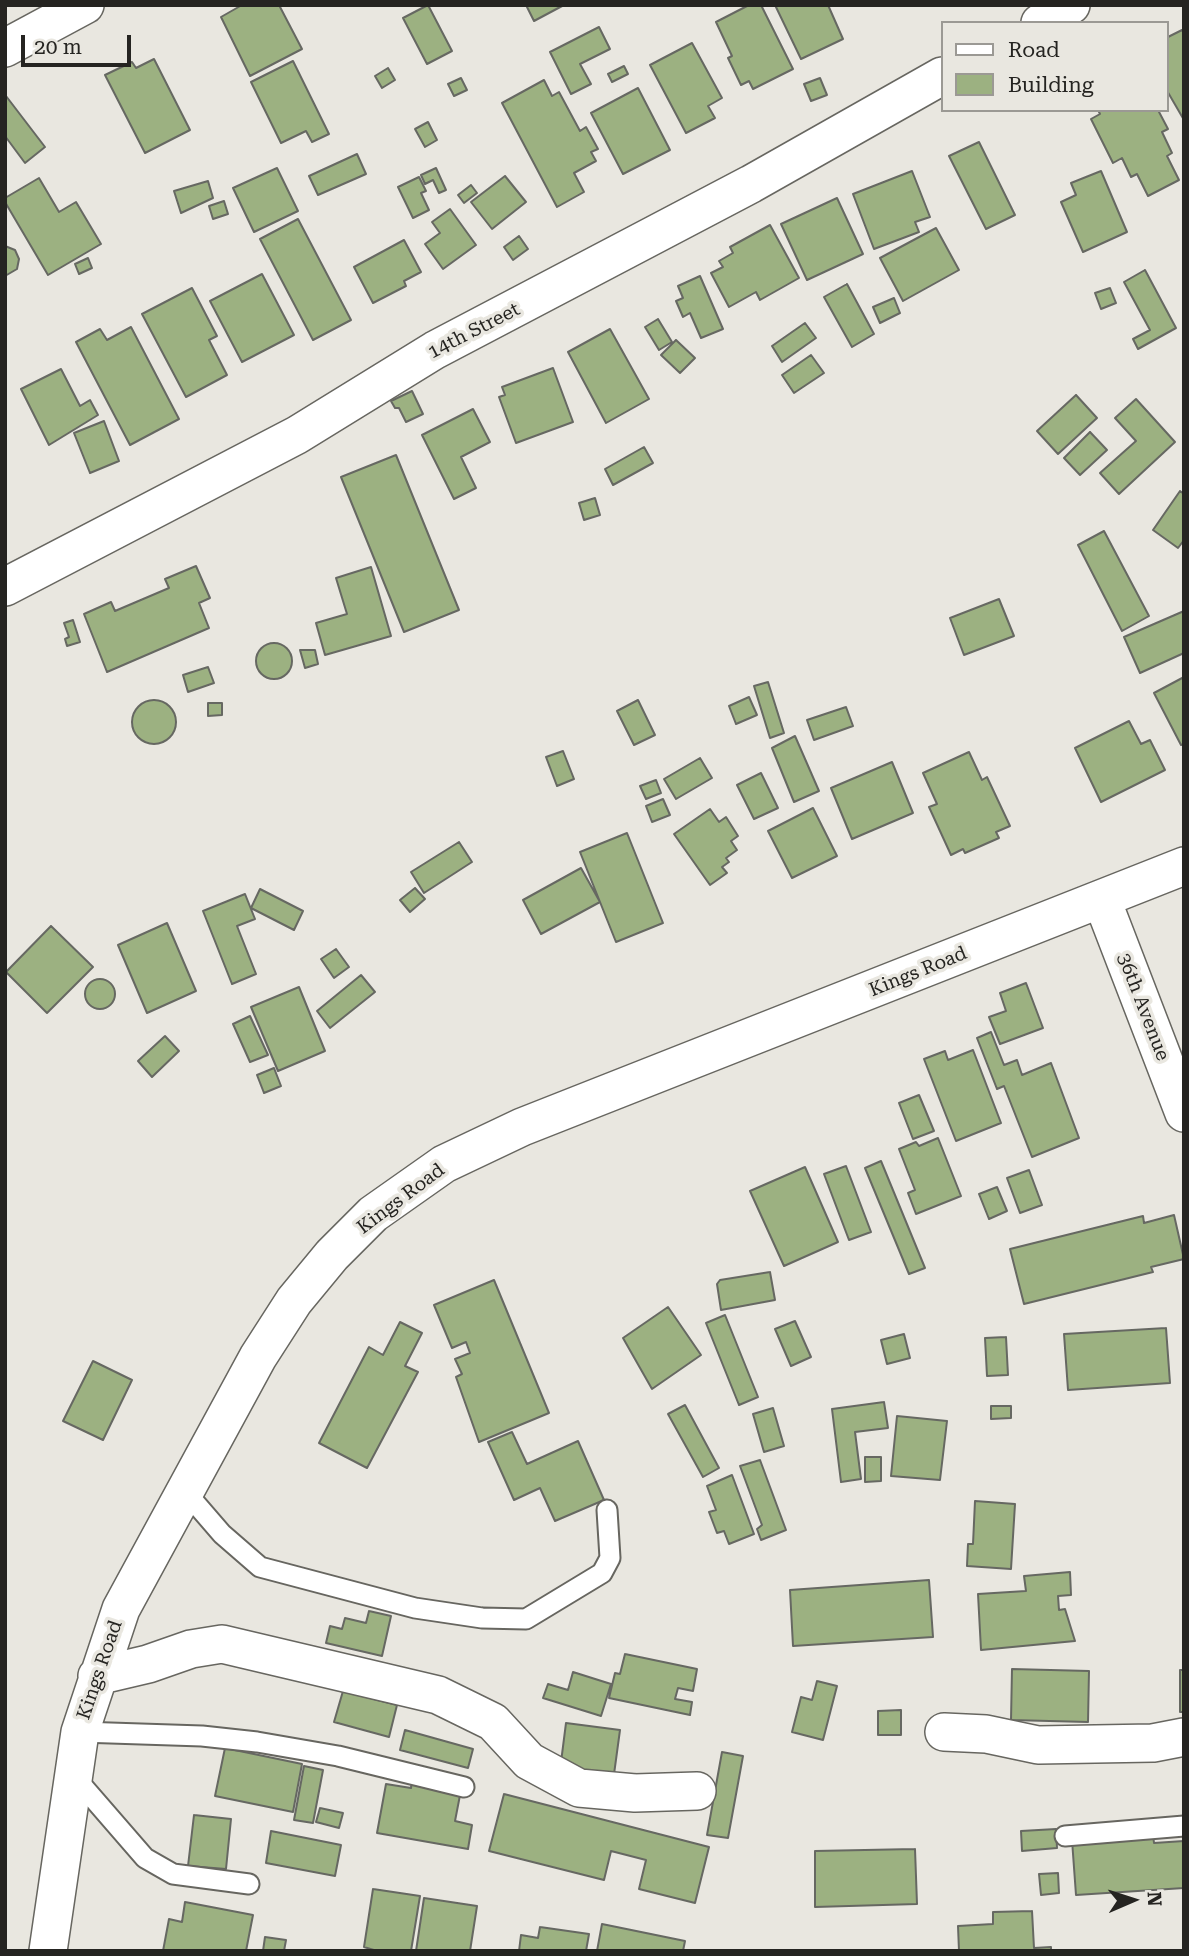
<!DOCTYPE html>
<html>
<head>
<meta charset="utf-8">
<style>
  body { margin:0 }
  #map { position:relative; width:1189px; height:1956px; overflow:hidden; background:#e9e7e0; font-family:"Roboto Serif",serif }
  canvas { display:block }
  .frame { position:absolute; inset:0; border:7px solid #252421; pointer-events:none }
  .legend { position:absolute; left:941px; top:21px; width:228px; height:91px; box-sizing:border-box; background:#e9e7e0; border:2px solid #9b9994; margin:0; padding:9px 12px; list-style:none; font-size:21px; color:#252421 }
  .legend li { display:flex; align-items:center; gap:14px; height:35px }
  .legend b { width:35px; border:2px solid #9b9994 }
  .north { position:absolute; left:1098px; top:1865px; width:70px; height:70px; -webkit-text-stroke:5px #e9e7e0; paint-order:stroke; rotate:87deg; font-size:19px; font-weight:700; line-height:28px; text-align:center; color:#252421 }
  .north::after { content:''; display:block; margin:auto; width:24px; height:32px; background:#252421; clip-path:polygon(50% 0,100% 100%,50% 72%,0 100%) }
  .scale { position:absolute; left:21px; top:35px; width:110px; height:32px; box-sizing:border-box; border:4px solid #252421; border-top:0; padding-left:9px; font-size:21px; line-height:24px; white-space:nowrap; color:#252421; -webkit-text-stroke:5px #e9e7e0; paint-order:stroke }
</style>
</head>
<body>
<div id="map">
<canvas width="1189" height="1956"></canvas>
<div class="frame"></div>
<ul class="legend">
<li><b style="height:9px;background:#fff"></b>Road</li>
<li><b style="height:19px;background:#9cb181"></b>Building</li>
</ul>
<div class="north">N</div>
<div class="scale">20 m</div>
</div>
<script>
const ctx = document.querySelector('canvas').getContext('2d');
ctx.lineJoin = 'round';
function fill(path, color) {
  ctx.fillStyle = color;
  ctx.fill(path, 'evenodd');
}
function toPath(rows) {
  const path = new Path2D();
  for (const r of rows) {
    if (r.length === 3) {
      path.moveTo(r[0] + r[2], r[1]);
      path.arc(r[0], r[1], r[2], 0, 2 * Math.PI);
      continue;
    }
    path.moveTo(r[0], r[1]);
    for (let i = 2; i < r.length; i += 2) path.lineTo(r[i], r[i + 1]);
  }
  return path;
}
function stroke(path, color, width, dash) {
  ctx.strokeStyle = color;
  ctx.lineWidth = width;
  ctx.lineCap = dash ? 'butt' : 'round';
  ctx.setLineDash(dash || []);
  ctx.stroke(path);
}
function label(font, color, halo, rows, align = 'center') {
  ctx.font = font + ' "Roboto Serif",serif';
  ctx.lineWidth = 7;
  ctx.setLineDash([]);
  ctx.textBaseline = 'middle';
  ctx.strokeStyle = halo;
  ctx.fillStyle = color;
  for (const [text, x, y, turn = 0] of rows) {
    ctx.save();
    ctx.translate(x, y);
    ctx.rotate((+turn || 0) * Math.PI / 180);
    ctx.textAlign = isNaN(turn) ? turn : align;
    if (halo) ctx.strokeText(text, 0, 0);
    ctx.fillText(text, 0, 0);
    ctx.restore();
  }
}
const building = toPath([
  [279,5,302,49,250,76,221,17,242,5,279,5],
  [428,5,452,51,427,64,403,18,428,5],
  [526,5,564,5,534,21,526,5],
  [749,5,761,5,793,69,753,89,749,81,741,85,728,58,732,56,716,22,749,5],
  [775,5,828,5,843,39,801,59,775,5],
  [599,27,610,49,580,64,591,84,571,94,550,52,599,27],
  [1182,30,1184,34,1184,120,1166,89,1166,38,1182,30],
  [692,43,722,98,708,106,715,118,686,133,650,65,692,43],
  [154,59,190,130,145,153,105,75,132,62,136,68,154,59],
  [293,61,329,134,312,142,306,131,281,143,251,82,293,61],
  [624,66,628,74,612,82,608,74,624,66],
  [388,68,395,80,382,88,375,76,388,68],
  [461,78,467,90,454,96,448,84,461,78],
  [820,78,827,95,811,101,804,84,820,78],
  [544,80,552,96,559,92,580,131,586,127,598,149,591,152,596,161,574,173,584,192,557,207,502,103,544,80],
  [638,88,670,150,623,174,591,113,638,88],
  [6,96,45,147,25,163,5,136,6,96],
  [1098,110,1158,110,1168,129,1162,132,1172,153,1167,156,1179,180,1148,196,1137,174,1131,177,1122,158,1113,163,1091,119,1100,114,1098,110],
  [428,122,437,140,425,147,415,129,428,122],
  [979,142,1015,215,986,229,949,156,979,142],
  [357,154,366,174,318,195,309,176,357,154],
  [277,168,298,211,254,232,233,188,277,168],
  [436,168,446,190,439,193,433,180,425,184,421,175,436,168],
  [912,171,930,217,915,222,919,232,874,249,853,194,912,171],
  [1101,171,1127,232,1083,252,1061,202,1076,195,1071,183,1101,171],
  [505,176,526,202,492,229,471,202,505,176],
  [419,177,426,191,421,193,429,210,413,218,398,187,419,177],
  [39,178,59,212,76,202,101,244,48,275,5,202,5,198,39,178],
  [208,181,213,198,181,213,174,191,208,181],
  [471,185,477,193,464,203,458,195,471,185],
  [837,198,863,254,807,280,781,224,837,198],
  [224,201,228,214,213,219,209,206,224,201],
  [450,209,476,245,443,269,425,244,440,233,432,222,450,209],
  [298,219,351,320,313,340,260,239,298,219],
  [770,225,799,278,760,300,756,292,729,307,711,273,723,267,719,261,733,253,730,247,770,225],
  [936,228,959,270,903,301,880,258,936,228],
  [519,236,528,249,513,260,504,247,519,236],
  [404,240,421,272,404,281,406,286,373,303,354,267,404,240],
  [5,246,15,250,19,259,17,269,5,276,5,246],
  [88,258,92,268,79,274,75,264,88,258],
  [1145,270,1176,328,1138,349,1133,339,1150,330,1124,282,1145,270],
  [262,274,294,335,242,362,210,301,262,274],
  [700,276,723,329,701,338,690,313,683,317,676,301,683,298,678,286,700,276],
  [847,284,874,334,852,347,824,297,847,284],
  [192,288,217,336,209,340,227,375,186,397,142,314,192,288],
  [1110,288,1116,303,1101,309,1095,293,1110,288],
  [894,298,900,313,880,323,873,307,894,298],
  [658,319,672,342,659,350,645,327,658,319],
  [805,323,816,338,782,362,772,346,805,323],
  [131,327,179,419,130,445,76,342,100,329,107,340,131,327],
  [610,329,649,399,606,423,568,352,610,329],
  [676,340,695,358,680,373,661,355,676,340],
  [811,355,824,373,794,393,782,375,811,355],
  [553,368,573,422,516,443,499,397,505,395,502,387,553,368],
  [61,369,80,406,90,400,98,415,49,445,21,389,61,369],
  [412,391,423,414,406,422,399,408,395,408,391,401,412,391],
  [1076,395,1097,418,1058,454,1037,431,1076,395],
  [1136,399,1175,442,1119,494,1100,473,1136,441,1115,418,1136,399],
  [473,409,490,442,461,457,476,488,454,499,422,435,473,409],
  [104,421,119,461,90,473,74,433,104,421],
  [1090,432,1107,450,1080,475,1064,458,1090,432],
  [644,447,653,463,613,485,605,469,644,447],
  [396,455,459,610,404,632,341,477,396,455],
  [1180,491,1184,494,1184,540,1178,548,1153,530,1180,491],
  [595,498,600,515,584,520,579,503,595,498],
  [1104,531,1149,616,1122,631,1078,545,1104,531],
  [196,566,210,598,199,603,209,628,107,672,84,614,111,602,115,611,169,588,165,579,196,566],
  [371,567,391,636,325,655,316,623,347,614,336,578,371,567],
  [999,599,1014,636,964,655,950,618,999,599],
  [1184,611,1184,653,1140,673,1124,637,1184,611],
  [73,620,80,642,67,646,65,639,69,637,64,623,73,620],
  [274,661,18],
  [300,650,315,650,318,664,305,668,300,650],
  [208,667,214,683,188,692,183,675,208,667],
  [1184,677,1184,744,1181,745,1154,693,1184,677],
  [768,682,784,733,770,738,754,686,768,682],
  [749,697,757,715,736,724,729,706,749,697],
  [638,700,655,735,634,745,617,711,638,700],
  [154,722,22],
  [208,703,222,703,222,715,208,716,208,703],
  [846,707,853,726,814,740,807,720,846,707],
  [1129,721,1141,744,1150,740,1165,770,1101,802,1075,748,1129,721],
  [795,736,819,791,794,802,772,748,795,736],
  [563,751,574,779,557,786,546,757,563,751],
  [969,752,982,780,987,777,1010,826,996,832,999,838,965,853,963,849,951,855,929,807,937,804,923,773,969,752],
  [700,758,712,778,676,799,664,779,700,758],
  [892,762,913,813,852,839,831,788,892,762],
  [761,773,778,808,754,819,737,785,761,773],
  [656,780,661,793,646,799,640,786,656,780],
  [663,799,670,815,652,822,646,806,663,799],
  [813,808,837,856,792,878,768,831,813,808],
  [710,809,719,822,726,817,738,836,731,841,737,850,726,858,729,862,722,867,727,873,710,885,674,834,710,809],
  [627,833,663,923,616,942,580,852,627,833],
  [459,842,472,862,424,893,411,872,459,842],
  [581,868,600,902,541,934,523,900,581,868],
  [415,888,425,899,410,912,400,900,415,888],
  [260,889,303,911,294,930,251,908,260,889],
  [245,894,255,919,237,926,256,974,232,984,203,911,245,894],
  [167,923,196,991,147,1013,118,945,167,923],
  [51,926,93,967,47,1013,6,972,51,926],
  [336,949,349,967,334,978,321,959,336,949],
  [361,975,375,992,330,1028,317,1011,361,975],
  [100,994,15],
  [1026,983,1043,1028,1000,1044,989,1017,1006,1011,1000,993,1026,983],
  [299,987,325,1051,278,1071,251,1007,299,987],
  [250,1016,268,1055,250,1062,233,1024,250,1016],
  [991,1032,1004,1065,1017,1060,1022,1075,1051,1063,1079,1138,1032,1157,1004,1086,997,1089,977,1038,991,1032],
  [165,1036,179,1051,152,1077,138,1061,165,1036],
  [973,1050,1001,1123,956,1141,924,1059,945,1051,948,1060,973,1050],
  [274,1068,281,1086,264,1093,257,1075,274,1068],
  [919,1095,934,1131,913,1139,899,1103,919,1095],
  [938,1138,961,1196,916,1214,908,1193,915,1190,899,1149,916,1142,919,1146,938,1138],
  [881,1161,925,1268,909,1274,865,1168,881,1161],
  [846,1166,871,1232,849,1240,824,1174,846,1166],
  [805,1167,838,1242,784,1266,750,1191,805,1167],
  [1029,1170,1042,1205,1020,1213,1007,1178,1029,1170],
  [997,1187,1007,1211,989,1219,979,1194,997,1187],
  [1174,1215,1184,1259,1151,1267,1153,1272,1024,1304,1010,1249,1143,1216,1144,1223,1174,1215],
  [770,1272,775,1300,721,1310,717,1284,720,1280,770,1272],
  [494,1280,549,1413,479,1442,456,1377,462,1374,455,1359,470,1353,466,1342,452,1348,434,1305,494,1280],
  [668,1307,701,1355,652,1389,623,1338,668,1307],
  [725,1315,758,1397,739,1405,706,1323,725,1315],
  [795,1321,811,1357,791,1366,775,1329,795,1321],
  [400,1322,422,1333,405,1366,418,1372,367,1468,319,1443,369,1347,383,1355,400,1322],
  [1166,1328,1170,1383,1068,1390,1064,1334,1166,1328],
  [904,1334,910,1358,887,1364,881,1340,904,1334],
  [1006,1337,1008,1375,987,1376,985,1338,1006,1337],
  [93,1361,132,1380,103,1440,63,1421,93,1361],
  [884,1402,888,1428,855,1432,861,1479,841,1482,832,1409,884,1402],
  [685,1405,719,1468,703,1477,668,1414,685,1405],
  [991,1406,1011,1406,1011,1418,991,1419,991,1406],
  [773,1408,784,1446,764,1452,753,1414,773,1408],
  [897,1416,947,1421,940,1480,891,1476,897,1416],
  [512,1432,527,1464,578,1441,604,1500,555,1521,540,1488,514,1500,488,1442,512,1432],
  [865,1457,881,1457,881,1481,865,1482,865,1457],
  [760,1460,786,1530,761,1540,757,1529,762,1525,740,1466,760,1460],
  [732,1475,754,1534,729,1544,724,1531,717,1533,709,1512,716,1510,707,1486,732,1475],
  [975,1501,1015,1504,1011,1569,967,1566,968,1544,973,1544,975,1501],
  [1070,1572,1071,1595,1058,1596,1059,1610,1065,1609,1075,1641,981,1650,978,1594,1026,1591,1024,1576,1070,1572],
  [929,1580,933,1637,793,1646,790,1590,929,1580],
  [369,1611,391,1616,382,1656,326,1643,330,1626,342,1629,345,1618,366,1623,369,1611],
  [625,1654,697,1669,693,1691,678,1688,675,1699,692,1702,690,1715,609,1698,615,1673,620,1674,625,1654],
  [1012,1669,1089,1671,1088,1722,1011,1720,1012,1669],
  [1180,1670,1184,1670,1184,1712,1180,1712,1180,1670],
  [573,1672,611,1684,601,1716,543,1698,548,1684,568,1690,573,1672],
  [817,1681,837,1686,823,1740,792,1732,801,1697,812,1700,817,1681],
  [343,1691,397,1705,389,1737,334,1722,343,1691],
  [901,1710,901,1735,878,1735,878,1711,901,1710],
  [566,1723,620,1730,612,1789,560,1770,566,1723],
  [405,1730,473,1749,468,1768,400,1750,405,1730],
  [225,1748,302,1764,293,1812,215,1796,225,1748],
  [722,1752,743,1756,728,1838,707,1835,722,1752],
  [304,1766,323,1770,313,1823,294,1820,304,1766],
  [412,1781,461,1790,455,1821,472,1825,468,1849,377,1833,386,1784,411,1788,412,1781],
  [504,1794,709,1847,695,1903,639,1889,646,1860,611,1851,604,1880,489,1851,504,1794],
  [320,1808,343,1813,339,1828,316,1822,320,1808],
  [194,1815,231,1819,226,1869,188,1866,194,1815],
  [1056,1829,1057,1848,1022,1851,1021,1831,1056,1829],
  [271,1831,341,1845,335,1876,266,1863,271,1831],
  [1153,1835,1154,1843,1184,1841,1184,1888,1076,1895,1072,1840,1153,1835],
  [915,1849,917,1904,815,1907,815,1851,915,1849],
  [1058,1873,1059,1893,1041,1895,1039,1874,1058,1873],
  [373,1889,420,1896,411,1951,377,1951,364,1947,373,1889],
  [424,1898,477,1906,470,1951,416,1951,424,1898],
  [185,1902,253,1915,246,1951,163,1951,169,1919,182,1922,185,1902],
  [1032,1911,1034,1948,1051,1947,1051,1951,959,1951,958,1926,993,1924,993,1912,1032,1911],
  [602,1924,685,1941,683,1951,597,1951,602,1924],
  [540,1927,589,1934,586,1951,519,1951,521,1935,538,1938,540,1927],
  [265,1937,286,1940,284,1951,263,1951,265,1937]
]);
fill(building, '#9cb181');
stroke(building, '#666862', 2);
const service = toPath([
  [184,1490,222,1534,260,1567,415,1608,482,1618,526,1619,602,1573,610,1558,607,1510],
  [80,1732,202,1736,257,1742,338,1756,464,1787],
  [73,1775,145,1858,173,1874,249,1884],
  [1065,1836,1184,1826]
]);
const minor = toPath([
  [1040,23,1071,5],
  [5,48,85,5],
  [5,587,297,435,435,350,751,184,942,76],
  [1102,900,1184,1113],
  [97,1676,148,1664,191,1649,222,1644,438,1695,493,1722,529,1761,579,1788,635,1793,697,1791],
  [944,1732,986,1734,1038,1745,1153,1743,1184,1737],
  [48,1951,80,1732,121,1609,258,1357,294,1301,332,1255,373,1214,444,1164,522,1127,1184,866]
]);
stroke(service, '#676660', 23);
stroke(minor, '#676660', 40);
stroke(service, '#fff', 19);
stroke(minor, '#fff', 37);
label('19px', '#252421', '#e9e7e0', [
  ["14th Street",474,331,-27],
  ["Kings Road",918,972,-22],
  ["36th Avenue",1143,1007,69],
  ["Kings Road",401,1199,-37],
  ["Kings Road",100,1670,-71]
]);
</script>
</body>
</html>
